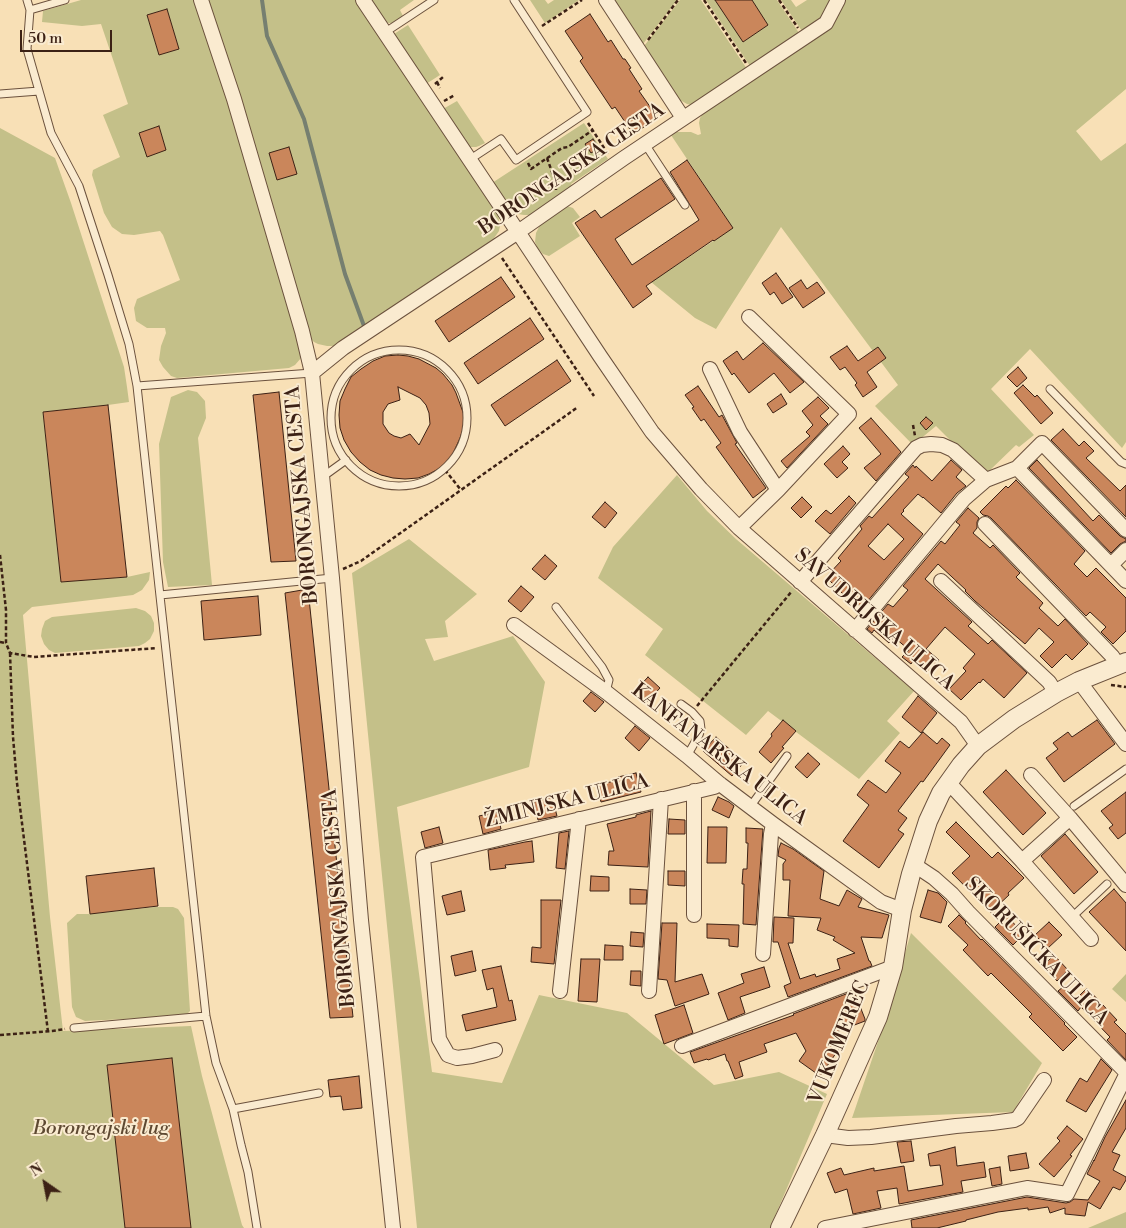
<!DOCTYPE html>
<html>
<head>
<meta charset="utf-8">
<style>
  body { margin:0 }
  #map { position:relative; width:1126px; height:1228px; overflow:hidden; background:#f8e0b6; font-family:"Libre Bodoni",serif }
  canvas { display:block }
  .north { position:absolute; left:20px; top:1158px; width:50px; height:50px; -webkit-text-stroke:4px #faebd0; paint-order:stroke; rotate:327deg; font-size:14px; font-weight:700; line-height:20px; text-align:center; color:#3c2115 }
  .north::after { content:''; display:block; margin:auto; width:18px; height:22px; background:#3c2115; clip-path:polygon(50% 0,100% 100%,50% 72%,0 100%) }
  .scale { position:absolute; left:20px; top:30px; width:92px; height:22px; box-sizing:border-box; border:2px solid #3c2115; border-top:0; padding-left:6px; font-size:15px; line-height:18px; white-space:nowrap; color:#3c2115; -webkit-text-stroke:4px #faebd0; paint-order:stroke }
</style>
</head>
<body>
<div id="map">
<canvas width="1126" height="1228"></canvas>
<div class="north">N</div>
<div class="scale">50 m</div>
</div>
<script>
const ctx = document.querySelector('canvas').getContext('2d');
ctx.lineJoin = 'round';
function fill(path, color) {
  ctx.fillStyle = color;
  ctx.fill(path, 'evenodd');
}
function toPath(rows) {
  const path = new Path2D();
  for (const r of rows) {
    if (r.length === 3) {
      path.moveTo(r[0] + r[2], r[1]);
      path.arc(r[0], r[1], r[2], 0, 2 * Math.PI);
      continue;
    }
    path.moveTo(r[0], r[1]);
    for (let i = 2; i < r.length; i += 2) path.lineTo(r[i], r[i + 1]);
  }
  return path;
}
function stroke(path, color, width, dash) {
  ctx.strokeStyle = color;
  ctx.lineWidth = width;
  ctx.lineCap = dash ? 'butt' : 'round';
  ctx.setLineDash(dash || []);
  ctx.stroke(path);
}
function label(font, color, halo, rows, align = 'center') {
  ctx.font = font + ' "Libre Bodoni",serif';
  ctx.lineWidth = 4;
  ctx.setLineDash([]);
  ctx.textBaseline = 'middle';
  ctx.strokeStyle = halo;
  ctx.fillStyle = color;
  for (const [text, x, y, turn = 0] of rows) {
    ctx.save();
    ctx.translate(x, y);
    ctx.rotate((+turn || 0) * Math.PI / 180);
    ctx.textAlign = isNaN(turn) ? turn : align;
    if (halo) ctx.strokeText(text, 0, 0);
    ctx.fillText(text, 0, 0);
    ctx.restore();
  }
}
fill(toPath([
  [81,0,196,0,230,98,302,351,301,358,295,365,289,368,177,378,171,376,163,367,159,360,161,346,166,333,165,328,147,328,136,321,134,308,137,299,180,280,163,235,160,231,134,235,122,234,112,227,104,213,92,175,93,170,99,167,120,157,103,115,128,104,101,24,82,26,42,22,43,11],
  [167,9,179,49,159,55,147,15],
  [159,126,166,150,147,156,139,133],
  [207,0,357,0,498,214,500,226,499,231,492,241,342,342,335,346,327,346,318,344,314,342,310,338],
  [370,0,414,0,400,10,403,16,392,23,388,23,385,21],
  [530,0,545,0,548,4,554,0,579,0,545,23],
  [614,0,677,0,643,44],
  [680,0,701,0,747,69,692,105,687,104,680,100,644,46],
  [706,0,715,0,743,42,768,25,752,0,777,0,799,33,750,66],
  [781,0,791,0,796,7,807,0,832,0,825,15,802,31],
  [843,0,1126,0,1126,89,1076,131,1101,161,1126,143,1126,442,1122,448,1030,349,991,389,1034,435,1019,447,1016,445,987,473,983,473,936,426,913,445,875,406,898,385,781,227,716,329,695,318,651,282,733,228,671,135,676,132,691,132,698,135,701,134,699,123,700,118,704,112,811,39],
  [408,25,440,75,426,84,394,34],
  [457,101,485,143,479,146,476,147,469,147,443,109],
  [584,123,608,159,571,184,573,187,534,213,530,215,524,215,518,214,511,210,492,183],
  [0,128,55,158,71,203,124,367,127,387,129,402,108,405,43,412,61,582,127,577,150,572,149,580,142,590,133,595,32,607,23,615,50,917,63,1031,191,1026,202,1076,242,1225,244,1228,0,1228],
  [567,206,573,208,580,217,572,223,580,236,549,256,543,254,538,249,535,242,536,233,540,225,548,218],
  [188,390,197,392,205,401,206,418,198,438,212,585,168,587,163,562,159,444,171,397],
  [677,475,707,511,736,539,914,691,887,721,900,733,859,779,768,711,746,735,645,655,663,629,598,578,613,547],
  [409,539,477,594,445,621,448,637,425,639,434,661,513,636,545,682,529,767,397,807,432,1072,502,1083,539,995,627,1013,714,1085,779,1072,827,1094,770,1228,417,1228,352,573],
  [136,608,145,611,151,616,154,623,154,631,150,639,145,643,139,646,55,653,49,650,44,644,41,636,42,629,45,621,52,617],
  [155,907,173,907,178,909,184,918,190,1011,185,1016,85,1021,76,1017,72,1007,67,923,77,914,90,914],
  [911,933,1042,1063,1013,1112,852,1118,882,1030],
  [1126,974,1126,1002,1112,989],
  [1126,1212,1126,1228,1088,1228]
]), '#c4c089');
stroke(toPath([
  [262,0,267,36,304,119,345,274,364,326]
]), '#767f70', 4);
const building = toPath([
  [715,0,752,0,768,25,743,42,715,0],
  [167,9,179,49,159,55,147,15,167,9],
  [590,14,608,42,611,40,623,59,625,59,631,68,629,69,642,89,639,91,658,118,633,134,615,107,612,109,580,61,583,58,565,31,590,14],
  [159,126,166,150,147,157,139,133,159,126],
  [593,139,599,148,591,153,585,144,593,139],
  [289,147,297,174,277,180,269,153,289,147],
  [687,160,733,228,714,241,713,240,646,286,652,294,633,308,575,223,595,210,601,218,661,178,675,199,615,239,632,265,699,220,670,172,687,160],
  [776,273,793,297,782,304,774,292,770,295,762,283,776,273],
  [501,277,515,297,449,342,435,321,501,277],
  [801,280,807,289,817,282,825,293,803,308,789,288,801,280],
  [530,318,544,339,478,384,464,363,530,318],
  [763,343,804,382,790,393,774,373,749,393,734,373,732,375,723,361,737,351,743,360,763,343],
  [847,346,858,361,878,347,886,358,867,372,877,387,863,397,855,385,857,383,845,367,840,370,830,357,847,346],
  [398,355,408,356,419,359,436,368,443,374,452,385,456,393,464,415,464,426,460,438,450,460,440,468,429,474,418,478,405,479,393,478,381,475,370,470,360,462,351,452,344,440,340,428,339,415,340,401,345,389,351,377,361,369,373,361,385,356,398,355],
  [398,387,420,398,426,405,429,413,430,424,419,445,410,434,401,438,394,436,389,433,383,424,383,412,388,404,400,400,398,387],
  [557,360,571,381,505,426,491,405,557,360],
  [1018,367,1027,378,1017,387,1007,377,1018,367],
  [1023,385,1035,397,1037,395,1053,413,1041,424,1014,393,1023,385],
  [698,386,719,417,722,415,737,443,735,444,766,488,753,498,716,447,721,443,704,419,701,421,692,408,694,407,685,395,698,386],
  [279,392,296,561,271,562,253,395,279,392],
  [781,394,787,404,773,413,767,404,781,394],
  [818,397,829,408,820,416,828,424,787,468,781,461,810,436,806,432,813,425,802,411,818,397],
  [108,405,127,577,61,582,43,412,108,405],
  [926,417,933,423,926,430,920,423,926,417],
  [871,418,901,452,876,481,864,468,881,454,859,428,871,418],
  [1063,429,1079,446,1084,441,1094,451,1086,458,1120,491,1126,485,1126,517,1051,440,1063,429],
  [843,446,850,454,842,462,848,468,837,478,824,464,843,446],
  [951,460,962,470,956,477,966,486,957,493,941,513,923,497,923,498,918,494,903,510,904,511,901,514,923,534,862,608,845,592,843,594,826,577,841,561,838,558,862,529,860,526,869,516,872,518,909,477,905,474,913,465,915,468,916,466,932,481,951,460],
  [888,524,904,539,884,560,868,546,888,524],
  [1037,460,1093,521,1099,515,1120,536,1126,539,1126,541,1120,544,1111,553,1029,468,1037,460],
  [1016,480,1085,551,1074,564,1087,577,1096,568,1126,598,1126,631,1113,644,1101,632,1106,627,1090,612,1086,616,991,518,988,516,983,515,980,512,1006,486,1008,488,1016,480],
  [849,496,856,503,830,534,815,521,826,510,831,514,849,496],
  [802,497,812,507,801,518,791,508,802,497],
  [605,502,617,513,605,528,592,517,605,502],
  [968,508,979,518,977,522,977,528,973,533,990,548,993,545,1020,573,1016,577,1043,603,1039,608,1058,626,1065,619,1088,644,1072,660,1066,654,1052,668,1040,656,1054,642,1039,628,1025,644,975,601,965,591,966,590,938,564,925,579,972,622,968,626,988,644,992,640,1027,673,1004,698,983,679,980,683,979,682,961,700,949,689,966,671,963,668,975,654,945,627,926,649,939,660,928,672,914,660,911,664,902,657,909,650,894,637,889,643,874,630,872,633,867,629,888,604,893,607,908,590,903,586,941,541,945,544,960,525,956,522,968,508],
  [545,555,557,566,545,580,532,569,545,555],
  [521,586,534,597,521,612,508,601,521,586],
  [308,589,353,1017,330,1018,285,593,308,589],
  [258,596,261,635,204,640,201,601,258,596],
  [648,677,660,688,647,702,635,691,648,677],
  [591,692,604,702,595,712,583,701,591,692],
  [918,696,937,713,921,733,902,717,918,696],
  [783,720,796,731,782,747,784,748,771,763,759,752,772,736,771,734,783,720],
  [1097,720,1115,744,1064,782,1046,758,1058,749,1053,743,1068,732,1072,737,1097,720],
  [635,726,650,738,639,751,625,738,635,726],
  [923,732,937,744,942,738,950,745,923,782,921,781,898,811,907,818,898,830,904,834,879,868,843,841,869,805,857,795,868,780,886,793,901,773,885,761,900,741,909,748,923,732],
  [716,737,744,762,732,776,703,751,716,737],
  [808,753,820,764,807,778,795,767,808,753],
  [1006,770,1046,813,1023,835,983,792,1006,770],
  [636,773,641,792,601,802,597,785,619,780,618,777,636,773],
  [1126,792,1126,833,1118,839,1109,828,1113,825,1101,811,1126,792],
  [552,797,557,816,538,820,534,802,552,797],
  [718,797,729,802,734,806,729,818,712,810,718,797],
  [651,811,648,867,608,865,609,851,614,851,607,824,636,817,636,815,651,811],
  [497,812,501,829,483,834,479,816,497,812],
  [669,819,685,820,685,834,668,834,669,819],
  [956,822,992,858,998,852,1024,878,1008,893,1009,895,994,909,1002,911,1024,934,1013,945,995,927,1000,922,952,873,970,856,946,832,956,822],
  [439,827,443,843,425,848,421,832,439,827],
  [708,827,727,827,726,863,707,863,708,827],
  [746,828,763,829,756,925,743,924,744,884,742,884,743,869,747,869,748,843,746,843,746,828],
  [569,831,565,869,556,868,559,833,569,831],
  [1065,834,1098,872,1074,894,1041,856,1065,834],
  [532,841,534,862,505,865,506,868,490,870,488,850,525,842,532,841],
  [781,843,793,849,824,871,820,899,839,906,847,890,862,899,858,907,889,915,882,938,861,937,869,961,870,961,872,966,788,997,784,986,791,983,778,942,773,942,774,917,794,918,793,943,788,943,800,979,815,974,816,977,840,969,837,959,855,953,833,940,835,937,817,930,821,918,788,916,790,880,783,880,783,864,786,860,778,856,779,848,781,843],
  [154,868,158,906,90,914,86,876,154,868],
  [668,871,685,871,685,886,668,885,668,871],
  [591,876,609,877,609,891,590,891,591,876],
  [630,889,647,890,646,904,630,904,630,889],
  [1114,889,1126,903,1126,951,1089,912,1114,889],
  [928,890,938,893,947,902,941,923,920,917,928,890],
  [461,891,465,911,447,915,442,896,461,891],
  [541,900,561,900,554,964,531,962,532,947,541,948,541,900],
  [959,915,966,922,965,923,981,940,982,939,1065,1023,1064,1024,1077,1037,1063,1051,1029,1017,1032,1014,991,973,988,976,963,950,968,945,948,926,959,915],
  [1049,922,1062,935,1048,948,1035,935,1049,922],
  [662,923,677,923,675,982,702,974,709,994,675,1006,667,980,658,979,662,923],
  [707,924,739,925,738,947,729,946,729,939,707,938,707,924],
  [631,932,644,933,643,947,630,946,631,932],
  [605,945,623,946,623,960,604,960,605,945],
  [472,951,476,971,455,976,451,956,472,951],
  [1054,955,1068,970,1057,981,1043,966,1054,955],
  [581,959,600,959,597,1002,578,1001,581,959],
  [501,966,509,1001,512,1000,516,1020,466,1031,462,1015,497,1007,493,988,487,990,482,970,501,966],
  [764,967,770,987,740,997,745,1013,728,1020,718,993,744,983,741,974,764,967],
  [631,971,641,971,641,986,630,985,631,971],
  [1063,987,1075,1000,1087,988,1117,1020,1114,1022,1126,1034,1126,1060,1107,1040,1110,1037,1081,1007,1078,1011,1058,991,1063,987],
  [854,991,865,1019,865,1021,836,1032,846,1039,820,1076,799,1061,806,1051,796,1033,764,1044,767,1052,739,1062,743,1076,735,1079,728,1061,727,1061,725,1054,708,1060,707,1059,694,1063,690,1052,794,1015,793,1014,854,991],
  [684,1005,693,1033,664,1044,655,1015,684,1005],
  [172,1058,191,1228,125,1228,107,1065,172,1058],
  [1101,1059,1112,1070,1086,1112,1066,1101,1080,1078,1087,1082,1101,1059],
  [359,1076,362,1108,343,1110,341,1096,330,1097,328,1080,359,1076],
  [1126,1100,1126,1128,1112,1152,1120,1155,1113,1170,1126,1177,1126,1180,1120,1190,1113,1187,1100,1209,1088,1202,1085,1216,1065,1214,1065,1208,1050,1213,1048,1207,1028,1210,1028,1208,998,1212,966,1220,966,1221,937,1228,912,1228,911,1220,1027,1197,1066,1203,1070,1202,1074,1199,1088,1200,1100,1181,1087,1174,1094,1160,1094,1161,1105,1137,1126,1100],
  [1067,1126,1083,1139,1070,1155,1072,1156,1054,1177,1039,1164,1060,1141,1057,1138,1067,1126],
  [911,1141,914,1161,901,1163,897,1142,911,1141],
  [955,1147,957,1166,984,1162,986,1177,961,1181,963,1192,899,1204,897,1188,877,1191,881,1208,853,1214,847,1189,835,1193,827,1173,841,1168,844,1175,874,1168,874,1171,904,1166,908,1191,943,1185,940,1165,930,1166,928,1154,955,1147],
  [1026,1153,1029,1168,1010,1171,1008,1156,1026,1153],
  [1000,1167,1002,1184,992,1186,989,1169,1000,1167]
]);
fill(building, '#ca865b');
stroke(building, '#3c2115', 1);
const service = toPath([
  [27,0,30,10,27,49,51,133,79,186,108,275,129,344,137,386,312,373],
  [30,10,65,0],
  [384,33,434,0],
  [0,94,39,91],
  [645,144,685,205],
  [469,160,501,139,516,160,587,112,514,0],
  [399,418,68],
  [137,386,206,1016,216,1063,233,1109,241,1145,248,1172,257,1228],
  [1050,389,1121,462,1126,464],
  [322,475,328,473,346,460],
  [160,595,332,578],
  [556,607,602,667,609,680,606,692],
  [681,704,692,712,700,721,701,729,699,735,687,756],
  [1074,806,1126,769],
  [750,807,787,756],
  [1072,917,1107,884],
  [74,1028,206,1016],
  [233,1109,319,1093]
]);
const minor = toPath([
  [201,0,234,99,302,331,312,373,332,578,361,920,393,1228],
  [363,0,518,232,600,356,652,432,701,489,739,528,961,722,978,746],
  [606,0,683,118],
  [749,317,849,414,778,490],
  [710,369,740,432,778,490,739,528],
  [312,373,343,348,518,232,624,158,826,23,838,0],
  [1017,468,1126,581],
  [985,524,1112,656,1118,665],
  [1111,565,1126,550],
  [941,581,1049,682,1056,693],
  [800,582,916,448,922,445,931,444,942,445,953,450,986,480],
  [514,625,606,692,687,756,720,784,773,824,881,902,902,910],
  [855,630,964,499,986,480,1017,468,1042,443,1126,530],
  [1079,681,1126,744],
  [1031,775,1070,818,1126,885],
  [948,782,1022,861,1091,939],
  [1022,861,1070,818],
  [913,864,934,878,952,894,968,912,1126,1072],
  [694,915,694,791],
  [763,954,771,834,773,824],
  [560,991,579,819],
  [649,991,661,799],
  [682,1046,893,967],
  [495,1050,472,1056,457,1058,448,1055,439,1039,423,857,714,787,720,784],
  [825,1135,848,1138,871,1137,956,1126,992,1123,1014,1120,1018,1118,1044,1080],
  [825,1228,1027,1188,1067,1194,1126,1075]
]);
const tertiary = toPath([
  [780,1228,825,1135,878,1017,893,967,902,910,911,874,928,821,941,793,961,765,978,746,1014,719,1056,693,1079,681,1126,662]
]);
stroke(service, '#6b513d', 9);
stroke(minor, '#6b513d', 16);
stroke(tertiary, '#6b513d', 20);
stroke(toPath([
  [704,0,746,63],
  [779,0,798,28],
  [542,26,582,0],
  [648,40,678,0],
  [437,82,440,88],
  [435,84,443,77],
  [444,101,455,95],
  [588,123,608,154],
  [547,158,556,183,556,190],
  [528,163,531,169,562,148,568,147,593,130],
  [502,258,594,396],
  [913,425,915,436],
  [445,470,461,490],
  [0,555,6,610,6,643,10,653,34,657,157,648],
  [343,569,361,561,578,407],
  [0,642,6,643],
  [10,653,13,737,17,783,48,1032],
  [1111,685,1126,687],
  [697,706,792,591],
  [0,1035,52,1031,65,1029]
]), '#3c2115', 2.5, [4, 2.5]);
stroke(service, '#faebd0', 7);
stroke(minor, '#faebd0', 14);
stroke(tertiary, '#faebd0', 18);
label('20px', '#3c2115', '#faebd0', [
  ["BORONGAJSKA CESTA",572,170,-34],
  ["BORONGAJSKA CESTA",303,495,-95],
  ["SAVUDRIJSKA ULICA",874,620,41],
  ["KANFANARSKA ULICA",719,755,38],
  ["ŽMINJSKA ULICA",567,802,-14],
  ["BORONGAJSKA CESTA",340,898,-95],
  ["SKORUŠIĆKA ULICA",1036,952,46],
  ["VUKOMEREC",840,1043,-68]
]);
label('italic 20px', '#5e4932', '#faebd0', [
  ["Borongajski lug",101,1129]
]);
</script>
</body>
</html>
